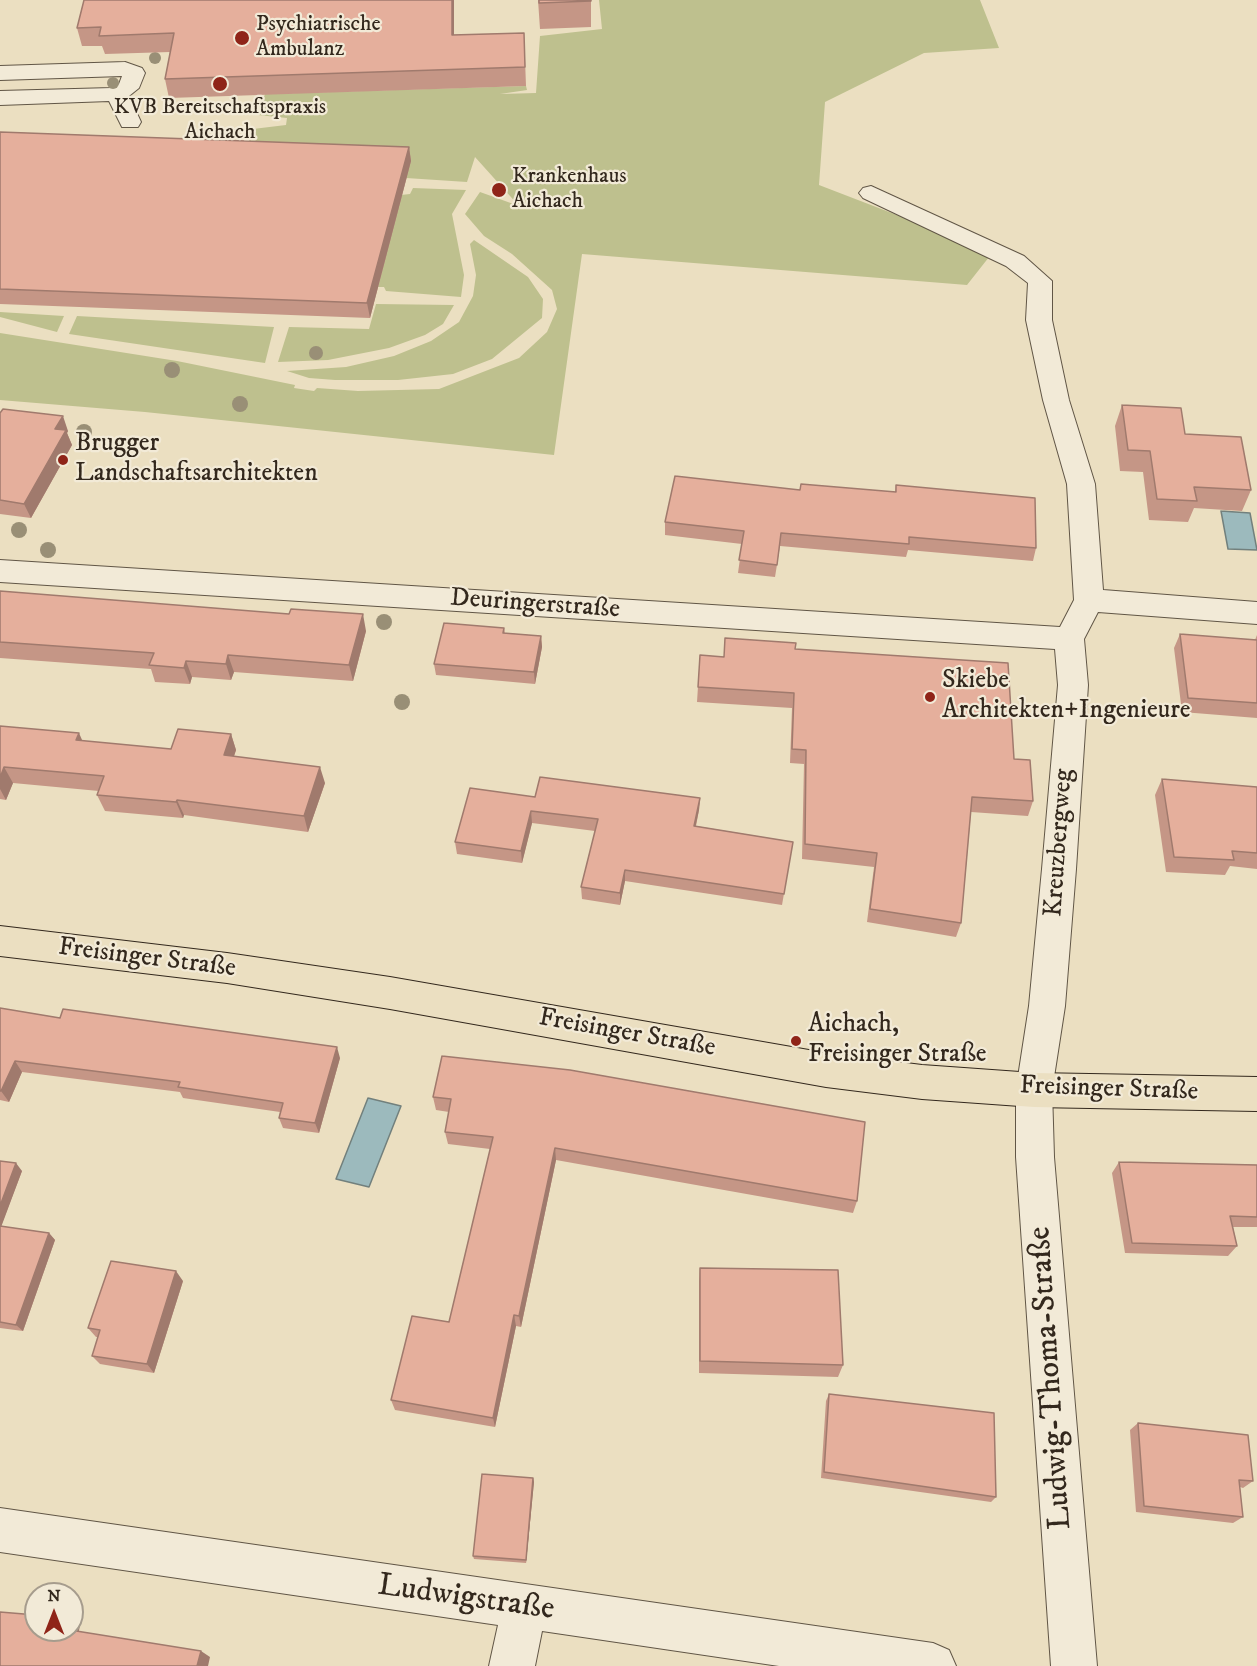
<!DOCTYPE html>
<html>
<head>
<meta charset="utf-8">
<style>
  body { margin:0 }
  #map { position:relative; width:1257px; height:1666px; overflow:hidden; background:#ebdfc1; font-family:"IM FELL DW Pica",serif }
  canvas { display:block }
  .north { position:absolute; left:24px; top:1582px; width:60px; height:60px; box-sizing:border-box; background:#f2ead7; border:2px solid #a69c8d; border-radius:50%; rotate:0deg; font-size:16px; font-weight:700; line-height:24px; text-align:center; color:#33281d }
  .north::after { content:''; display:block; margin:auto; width:21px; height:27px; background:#8f2418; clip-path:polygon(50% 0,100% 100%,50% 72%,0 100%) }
</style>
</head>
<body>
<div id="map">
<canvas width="1257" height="1666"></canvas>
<div class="north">N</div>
</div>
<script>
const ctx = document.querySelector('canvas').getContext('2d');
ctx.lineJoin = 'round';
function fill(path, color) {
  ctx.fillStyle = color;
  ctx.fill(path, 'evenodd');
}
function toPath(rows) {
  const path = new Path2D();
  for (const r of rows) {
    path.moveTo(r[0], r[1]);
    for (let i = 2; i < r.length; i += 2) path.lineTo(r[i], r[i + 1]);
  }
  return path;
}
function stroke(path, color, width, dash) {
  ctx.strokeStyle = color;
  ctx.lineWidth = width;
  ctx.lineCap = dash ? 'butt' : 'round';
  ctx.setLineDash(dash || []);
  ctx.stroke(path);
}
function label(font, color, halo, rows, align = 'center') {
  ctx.font = font + ' "IM FELL DW Pica",serif';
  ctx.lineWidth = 4.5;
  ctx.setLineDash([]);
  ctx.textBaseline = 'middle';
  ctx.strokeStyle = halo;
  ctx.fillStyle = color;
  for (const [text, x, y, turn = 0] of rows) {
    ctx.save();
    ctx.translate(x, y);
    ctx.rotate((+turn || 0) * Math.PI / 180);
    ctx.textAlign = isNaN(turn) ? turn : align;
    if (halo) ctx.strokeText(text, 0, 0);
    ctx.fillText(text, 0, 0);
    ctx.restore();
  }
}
fill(toPath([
  [599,0,980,0,999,48,924,53,825,102,819,185,993,252,967,285,582,254,554,455,145,412,0,400,0,333,177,361,295,385,294,388,314,391,317,388,358,391,439,389,519,358,547,332,557,309,552,290,512,254,484,236,465,214,480,192,519,206,475,157,467,182,406,178,244,156,253,129,286,125,287,118,258,115,265,94,526,86,527,90,500,94,536,93,540,36,602,29],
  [413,188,466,190,452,214,464,275,461,297,386,291,384,287,378,287,401,195,410,194],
  [474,240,528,277,543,299,542,318,492,359,453,374,398,380,335,380,309,378,287,371,346,367,394,356,431,341,459,322,473,296,476,275,470,244],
  [376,304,454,305,443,324,425,335,389,348,328,360,278,362,289,327,369,329],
  [0,312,64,316,57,332,0,317],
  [77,316,274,327,265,363,69,334]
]), '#bec08e');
const water = toPath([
  [1221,511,1250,513,1257,550,1228,549,1221,511],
  [368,1098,401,1106,369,1187,336,1179,368,1098]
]);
fill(water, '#9cbabd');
stroke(water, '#72807d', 1.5);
const minor = toPath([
  [125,62,142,68,145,73,139,88,129,96,141,122,138,127,122,127,109,101,0,105,0,91,112,88,119,84,122,76,0,80,0,66,125,62],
  [871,186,1024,256,1052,281,1052,320,1069,400,1095,484,1103,590,1257,602,1257,624,1098,612,1084,639,1088,685,1076,869,1065,1006,1052,1090,1054,1157,1097,1666,1051,1666,1016,1157,1016,1090,1029,1006,1042,869,1058,685,1055,649,0,582,0,560,1060,627,1074,600,1067,484,1043,400,1026,320,1028,283,1006,266,863,198,859,193,863,188,871,186],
  [0,1508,933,1643,949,1650,956,1666,779,1666,542,1631,535,1666,489,1666,498,1625,0,1552,0,1508]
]);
const major = toPath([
  [0,926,227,953,390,977,826,1053,922,1065,1034,1073,1257,1077,1257,1111,1034,1107,922,1099,826,1087,390,1009,227,983,0,956,0,926]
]);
stroke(minor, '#615646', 2);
stroke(major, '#33281d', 2);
fill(minor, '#f2ead7');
fill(major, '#ebdfc1');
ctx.fillStyle = '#998f76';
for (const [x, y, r] of [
  [155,58,6],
  [113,83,6],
  [316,353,7],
  [172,370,8],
  [240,404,8],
  [84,432,8],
  [19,530,8],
  [48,550,8],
  [384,622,8],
  [402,702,8]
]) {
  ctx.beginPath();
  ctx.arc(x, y, r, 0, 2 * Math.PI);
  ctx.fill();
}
fill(toPath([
  [84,0,454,35,524,33,526,86,169,98,165,79,170,52,105,54,102,46,82,46,77,28],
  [538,0,591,0,591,27,540,29],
  [0,132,409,147,411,161,370,318,0,304],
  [1122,405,1185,434,1251,490,1242,511,1194,508,1188,522,1149,520,1143,472,1120,471,1115,426],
  [0,413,68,431,67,433,72,445,31,518,0,514],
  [896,485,1036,548,1033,561,908,550,906,557,780,546,775,577,738,573,742,544,665,535,665,522,800,490,895,492],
  [0,591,366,631,353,681,234,672,231,680,192,677,190,684,155,682,151,669,0,658],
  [504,628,505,633,541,636,542,647,535,684,436,675,434,664],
  [1180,634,1255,640,1257,635,1257,718,1182,712,1174,648],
  [795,649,1014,759,1033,801,1028,816,971,812,961,923,956,937,867,922,874,867,802,859,804,764,790,763,792,708,697,702,700,655,724,657],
  [0,726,82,741,171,749,231,734,236,750,234,756,325,783,308,832,184,815,183,818,105,811,97,795,99,791,13,783,6,800,0,799],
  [1162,779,1257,787,1257,869,1230,866,1225,875,1166,872,1155,795],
  [535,797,700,798,699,810,696,826,793,842,782,905,625,881,620,905,582,899,581,887,595,831,532,823,522,863,457,854,455,842],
  [0,1008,60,1018,340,1058,319,1133,283,1128,279,1118,280,1112,183,1098,180,1092,22,1072,9,1102,0,1100],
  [442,1056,857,1201,853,1213,556,1160,521,1327,516,1326,495,1427,395,1410,391,1400,449,1322,490,1149,448,1144,445,1132,449,1112,436,1110,433,1097],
  [0,1161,22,1171,1,1226,49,1233,55,1240,23,1331,0,1328],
  [1119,1162,1257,1165,1257,1227,1233,1227,1237,1246,1228,1256,1125,1253,1112,1173],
  [700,1268,843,1365,838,1377,699,1373,699,1281],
  [183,1281,154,1373,100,1364,92,1356,98,1337,96,1337,88,1328],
  [829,1394,996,1497,991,1502,821,1478,826,1401],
  [1138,1423,1253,1481,1243,1488,1240,1487,1243,1517,1233,1523,1136,1512,1130,1430],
  [533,1478,534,1482,526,1563,474,1559,473,1556]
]), '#c59686');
fill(toPath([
  [452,0,454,0,454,54,452,35],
  [409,147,411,161,370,318,367,303],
  [63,416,68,431,67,433,72,445,31,518,24,504,55,429],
  [363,614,366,631,353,681,349,665],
  [541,636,542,647,535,684,534,672],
  [228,655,234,672,231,680,226,664],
  [186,661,192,677,190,684,184,668],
  [79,733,86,749,76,740],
  [231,734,236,750,229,771,224,755],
  [4,767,13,783,6,800,0,789,0,778],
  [320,767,325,783,308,832,304,816],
  [700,798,699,810,693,838,694,826],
  [177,800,184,815,183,818,176,802],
  [531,811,532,823,522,863,521,851],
  [625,870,625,881,620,905,620,893],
  [337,1047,340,1058,319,1133,315,1123],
  [15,1061,22,1072,9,1102,1,1091],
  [555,1148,556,1160,521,1327,519,1316],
  [16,1163,22,1171,0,1230,0,1206],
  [49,1233,55,1240,23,1331,16,1325],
  [176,1271,183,1281,154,1373,147,1364],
  [514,1315,516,1326,495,1427,493,1418],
  [533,1478,534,1482,526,1563,526,1560],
  [72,1621,80,1625,78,1636,72,1630],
  [201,1651,210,1657,208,1666,197,1666]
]), '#a07a6d');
const building = toPath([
  [84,0,452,0,452,35,524,33,525,67,165,79,174,33,99,36,101,27,77,28,84,0],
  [539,0,591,0,591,1,539,3,539,0],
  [0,132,409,147,367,303,0,289,0,132],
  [1122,405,1181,408,1185,434,1241,437,1251,490,1194,487,1197,501,1157,499,1150,451,1128,450,1122,405],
  [3,409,63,416,55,429,66,430,24,504,0,500,0,413,3,409],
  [675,476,800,490,801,484,896,492,896,485,1035,498,1036,548,909,537,909,544,781,533,777,565,739,560,744,531,665,522,675,476],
  [0,591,289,614,291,609,363,614,349,665,228,655,226,664,186,661,184,668,149,665,154,653,0,642,0,591],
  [444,623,504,628,503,633,541,636,534,672,434,664,444,623],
  [1180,634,1257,640,1257,703,1188,698,1180,634],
  [725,638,796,643,795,649,1008,663,1014,759,1030,760,1033,801,972,797,961,923,870,909,877,853,805,844,806,750,792,749,794,693,698,687,700,655,724,657,725,638],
  [0,726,79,733,76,740,171,749,178,729,231,734,224,755,320,767,304,816,177,800,176,802,97,795,104,776,4,767,0,778,0,726],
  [540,777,700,798,694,826,793,842,784,894,625,870,620,893,581,887,598,819,531,811,521,851,455,842,470,788,535,797,540,777],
  [1162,779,1257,787,1257,853,1232,851,1234,860,1174,857,1162,779],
  [0,1008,60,1018,63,1009,337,1047,315,1123,279,1118,283,1103,178,1087,180,1082,15,1061,1,1091,0,1091,0,1008],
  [442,1056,570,1070,865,1122,857,1201,555,1148,519,1316,514,1315,493,1418,391,1400,412,1316,449,1322,493,1137,445,1132,451,1099,433,1097,442,1056],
  [0,1161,16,1163,0,1206,0,1161],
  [1119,1162,1257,1165,1257,1217,1230,1216,1237,1246,1132,1243,1119,1162],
  [0,1226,49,1233,16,1325,0,1322,0,1226],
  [111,1261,176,1271,147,1364,92,1356,100,1330,88,1328,111,1261],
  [700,1268,838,1270,843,1365,700,1361,700,1268],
  [829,1394,994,1413,996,1497,824,1472,829,1394],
  [1138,1423,1248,1435,1253,1481,1239,1480,1243,1517,1144,1506,1138,1423],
  [482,1474,533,1478,526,1560,473,1556,482,1474],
  [0,1612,36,1615,36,1630,70,1630,201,1651,197,1666,0,1666,0,1612]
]);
fill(building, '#e5af9c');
stroke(building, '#a07a6d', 1.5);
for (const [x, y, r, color] of [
  [242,38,8,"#8f2418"],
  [220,84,8,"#8f2418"],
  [499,190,8,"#8f2418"],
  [63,460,6,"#8f2418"],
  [930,697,6,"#8f2418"],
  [796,1041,6,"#8f2418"]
]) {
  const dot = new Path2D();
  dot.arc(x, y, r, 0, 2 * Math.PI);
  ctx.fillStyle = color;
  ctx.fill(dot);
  stroke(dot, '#f2ead7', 2);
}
label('22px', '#33281d', '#f2ead7', [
  ["Psychiatrische",256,25],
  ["Ambulanz",256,50],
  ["KVB Bereitschaftspraxis",220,108,"center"],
  ["Aichach",220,133,"center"],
  ["Krankenhaus",512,177],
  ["Aichach",512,202]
], 'left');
label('26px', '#33281d', '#f2ead7', [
  ["Brugger",75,445],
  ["Landschaftsarchitekten",75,475],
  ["Skiebe",942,682],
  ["Architekten+Ingenieure",942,712],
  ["Aichach,",808,1026],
  ["Freisinger Straße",808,1056]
], 'left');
label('26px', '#33281d', '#f2ead7', [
  ["Deuringerstraße",535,605,4],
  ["Kreuzbergweg",1060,843,-86],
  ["Freisinger Straße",147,959,7],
  ["Freisinger Straße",627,1034,10],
  ["Freisinger Straße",1109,1090,2]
]);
label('32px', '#33281d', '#f2ead7', [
  ["Ludwig-Thoma-Straße",1052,1378,-94],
  ["Ludwigstraße",466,1599,8]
]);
</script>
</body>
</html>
